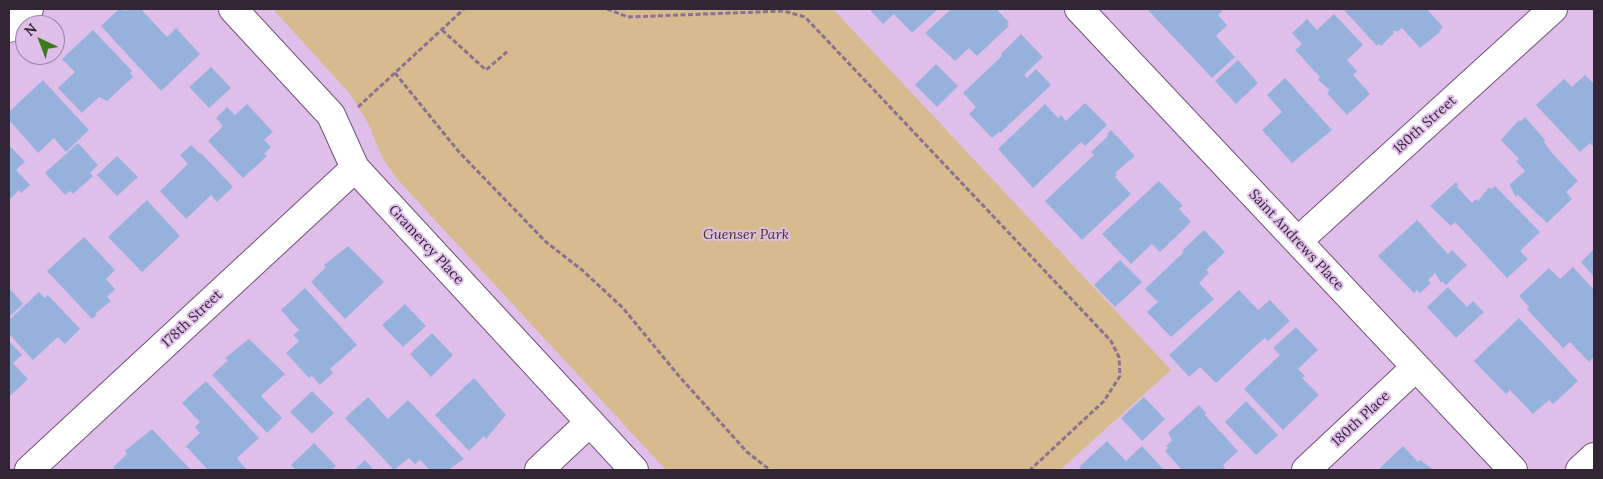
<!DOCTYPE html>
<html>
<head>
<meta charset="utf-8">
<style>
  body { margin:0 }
  #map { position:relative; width:1603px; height:479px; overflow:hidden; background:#dfbfea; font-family:Lora,serif }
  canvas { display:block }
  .frame { position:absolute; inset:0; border:10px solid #322636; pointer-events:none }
  .north { position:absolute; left:15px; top:15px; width:50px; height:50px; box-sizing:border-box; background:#dfbfea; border:1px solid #9a82a2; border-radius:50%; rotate:317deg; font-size:14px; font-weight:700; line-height:20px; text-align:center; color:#322636 }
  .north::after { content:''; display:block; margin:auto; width:18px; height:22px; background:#3a7c1c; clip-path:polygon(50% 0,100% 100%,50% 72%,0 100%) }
</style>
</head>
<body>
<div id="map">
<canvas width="1603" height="479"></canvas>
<div class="frame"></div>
<div class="north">N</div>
</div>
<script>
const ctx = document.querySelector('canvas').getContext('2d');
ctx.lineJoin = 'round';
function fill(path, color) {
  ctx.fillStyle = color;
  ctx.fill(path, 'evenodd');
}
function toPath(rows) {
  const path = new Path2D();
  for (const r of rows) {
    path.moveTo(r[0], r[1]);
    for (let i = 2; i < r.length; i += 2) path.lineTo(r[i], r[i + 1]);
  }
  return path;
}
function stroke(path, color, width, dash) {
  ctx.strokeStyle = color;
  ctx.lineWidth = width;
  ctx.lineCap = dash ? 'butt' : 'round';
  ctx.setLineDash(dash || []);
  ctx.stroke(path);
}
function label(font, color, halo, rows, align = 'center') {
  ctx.font = font + ' Lora,serif';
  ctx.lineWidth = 4;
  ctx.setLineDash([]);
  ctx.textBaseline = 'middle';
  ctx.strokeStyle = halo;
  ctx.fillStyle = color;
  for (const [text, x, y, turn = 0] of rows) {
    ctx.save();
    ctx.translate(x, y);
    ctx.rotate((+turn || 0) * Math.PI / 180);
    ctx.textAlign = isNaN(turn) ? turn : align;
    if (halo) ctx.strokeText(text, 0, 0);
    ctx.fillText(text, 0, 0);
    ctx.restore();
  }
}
fill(toPath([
  [273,9,833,9,1171,370,1060,470,666,470,398,180,383,159,368,123,350,94]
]), '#d7ba8e');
fill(toPath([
  [119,9,126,11,128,9,141,9,167,37,176,28,200,54,161,91,101,26],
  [869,9,938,9,912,33,894,14,883,24],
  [951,9,996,9,1009,22,1007,24,1009,26,977,56,969,48,955,61,925,33],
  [1147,9,1220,9,1222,11,1218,15,1227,25,1216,36,1235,57,1212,78],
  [1343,9,1427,9,1443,27,1439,31,1440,32,1420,48,1402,28,1397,32,1395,30,1393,32,1394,33,1381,46,1379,44,1377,46],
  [1334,14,1363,45,1347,60,1357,71,1353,75,1370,94,1347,115,1327,93,1330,90,1318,80,1320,77,1295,50,1302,44,1292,33,1307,19,1317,30],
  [93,30,132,71,130,73,133,77,107,101,99,97,82,113,58,88,75,72,62,59],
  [1021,34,1043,57,1024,75,1027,78,1036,69,1051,85,1000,133,999,132,992,138,969,114,976,107,963,93,1002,56,1001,54],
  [1238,60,1258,83,1236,104,1215,81],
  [936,64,958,86,937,107,915,85],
  [211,67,231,88,209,108,189,87],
  [1585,75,1594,84,1594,148,1590,143,1580,152,1536,105,1564,79,1572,87],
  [1285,78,1332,130,1292,163,1262,130,1282,112,1267,95],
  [43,80,89,130,66,152,54,138,38,153,9,120,9,112],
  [1085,103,1107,125,1085,146,1081,142,1033,188,998,149,1045,104,1058,118,1061,115,1066,121],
  [247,104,273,132,264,140,271,147,264,154,267,156,243,178,208,141,223,126,216,118,227,107,235,115],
  [1525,117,1545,140,1544,142,1552,153,1578,181,1566,192,1572,199,1547,223,1518,195,1516,197,1510,186,1510,184,1525,171,1516,161,1519,159,1501,140,1519,120,1520,122],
  [1111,130,1135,156,1115,173,1117,175,1115,177,1131,194,1082,240,1045,201,1094,155,1091,152,1109,135,1107,134],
  [78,143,98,165,90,173,93,176,73,194,70,191,65,195,45,173],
  [9,145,25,162,16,170,30,185,21,193,19,190,9,200],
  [191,145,200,154,201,153,233,187,217,202,211,195,186,219,160,191,188,164,180,155],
  [117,156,138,177,117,196,97,175],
  [1159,181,1183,206,1179,209,1191,222,1160,252,1152,244,1131,264,1102,234],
  [1456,182,1458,185,1457,187,1472,203,1476,199,1478,201,1489,187,1491,189,1495,186,1540,232,1520,251,1528,259,1507,278,1455,222,1451,226,1430,206],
  [147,200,180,236,142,272,108,237],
  [1417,220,1448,254,1452,250,1467,265,1446,285,1442,281,1441,283,1435,273,1428,280,1431,283,1420,293,1417,290,1414,293,1378,256],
  [1204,230,1225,252,1206,270,1209,273,1199,283,1214,299,1171,337,1147,312,1158,302,1145,289,1184,252,1182,251],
  [84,237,115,270,106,279,115,289,107,297,111,301,95,314,97,315,92,319,47,271],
  [348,246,384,282,345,319,311,282,326,267,324,265],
  [1594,249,1594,277,1581,262],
  [1120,260,1142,282,1115,307,1094,285],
  [1573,267,1594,290,1594,357,1589,362,1570,342,1563,348,1527,309,1529,307,1519,296,1549,268,1560,279],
  [1448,287,1467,307,1473,301,1484,312,1456,338,1427,307],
  [305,288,357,345,330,369,333,373,320,385,312,376,309,378,286,353,299,341,293,335,299,330,281,310],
  [11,290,23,304,9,317,9,292],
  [1239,290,1258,310,1270,300,1290,321,1268,341,1265,338,1260,342,1216,383,1200,367,1189,377,1169,355],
  [39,292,45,298,48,295,80,329,65,344,58,337,33,360,9,334,9,320],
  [405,304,426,326,403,347,382,325],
  [1519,318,1578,381,1553,404,1549,400,1533,414,1510,390,1506,394,1474,361],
  [1296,327,1318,350,1298,369,1305,376,1302,378,1319,395,1283,430,1244,389,1280,355,1273,348],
  [432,333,453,355,431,377,410,354],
  [249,339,285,374,261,396,282,418,267,433,212,375,228,360,225,358],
  [9,341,22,355,13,363,28,379,9,397],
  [474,378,506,415,486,439,484,436,469,451,435,415],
  [206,381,259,438,237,458,246,469,245,470,208,470,186,446,200,433,195,427,200,422,182,403],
  [312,391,334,413,312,434,290,412],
  [368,397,388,419,408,400,464,459,448,470,430,470,420,460,415,464,409,458,394,470,345,418],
  [1144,397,1165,419,1142,441,1121,418],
  [1246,401,1278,435,1256,455,1225,422],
  [1199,405,1206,413,1205,415,1238,451,1223,465,1225,468,1222,470,1182,470,1165,451,1168,448,1166,446,1172,440,1168,433],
  [152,429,191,470,116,470,113,467,127,454,125,451],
  [1107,441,1126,461,1142,446,1164,470,1082,470,1079,467],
  [314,443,336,466,331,470,296,470,291,465],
  [1403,446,1418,462,1420,460,1434,470,1378,470],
  [365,460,374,470,354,470]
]), '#96b2dc');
const minor = toPath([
  [233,9,331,115,355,168,634,470],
  [1079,9,1513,470],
  [9,28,29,9],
  [1298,241,1553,9],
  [29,470,355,168],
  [539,470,590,422],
  [1306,470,1416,367],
  [1580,470,1594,457]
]);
stroke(minor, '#705479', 30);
stroke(toPath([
  [607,9,628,17,784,11,805,17,1111,341,1119,357,1120,376,1104,401,1030,470],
  [442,30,486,70,509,50],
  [395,73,459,152,546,242,582,270,623,308,678,375,747,452,770,470],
  [358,107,464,9]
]), '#88728f', 3, [5, 2.5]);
stroke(minor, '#fff', 28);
label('14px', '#322636', '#dfbfea', [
  ["180th Street",1425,125,-42],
  ["Saint Andrews Place",1296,240,47],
  ["Gramercy Place",426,245,47],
  ["178th Street",192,319,-43],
  ["180th Place",1361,419,-43]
]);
label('italic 14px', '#493514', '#dfbfea', [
  ["Guenser Park",746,235]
]);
</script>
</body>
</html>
